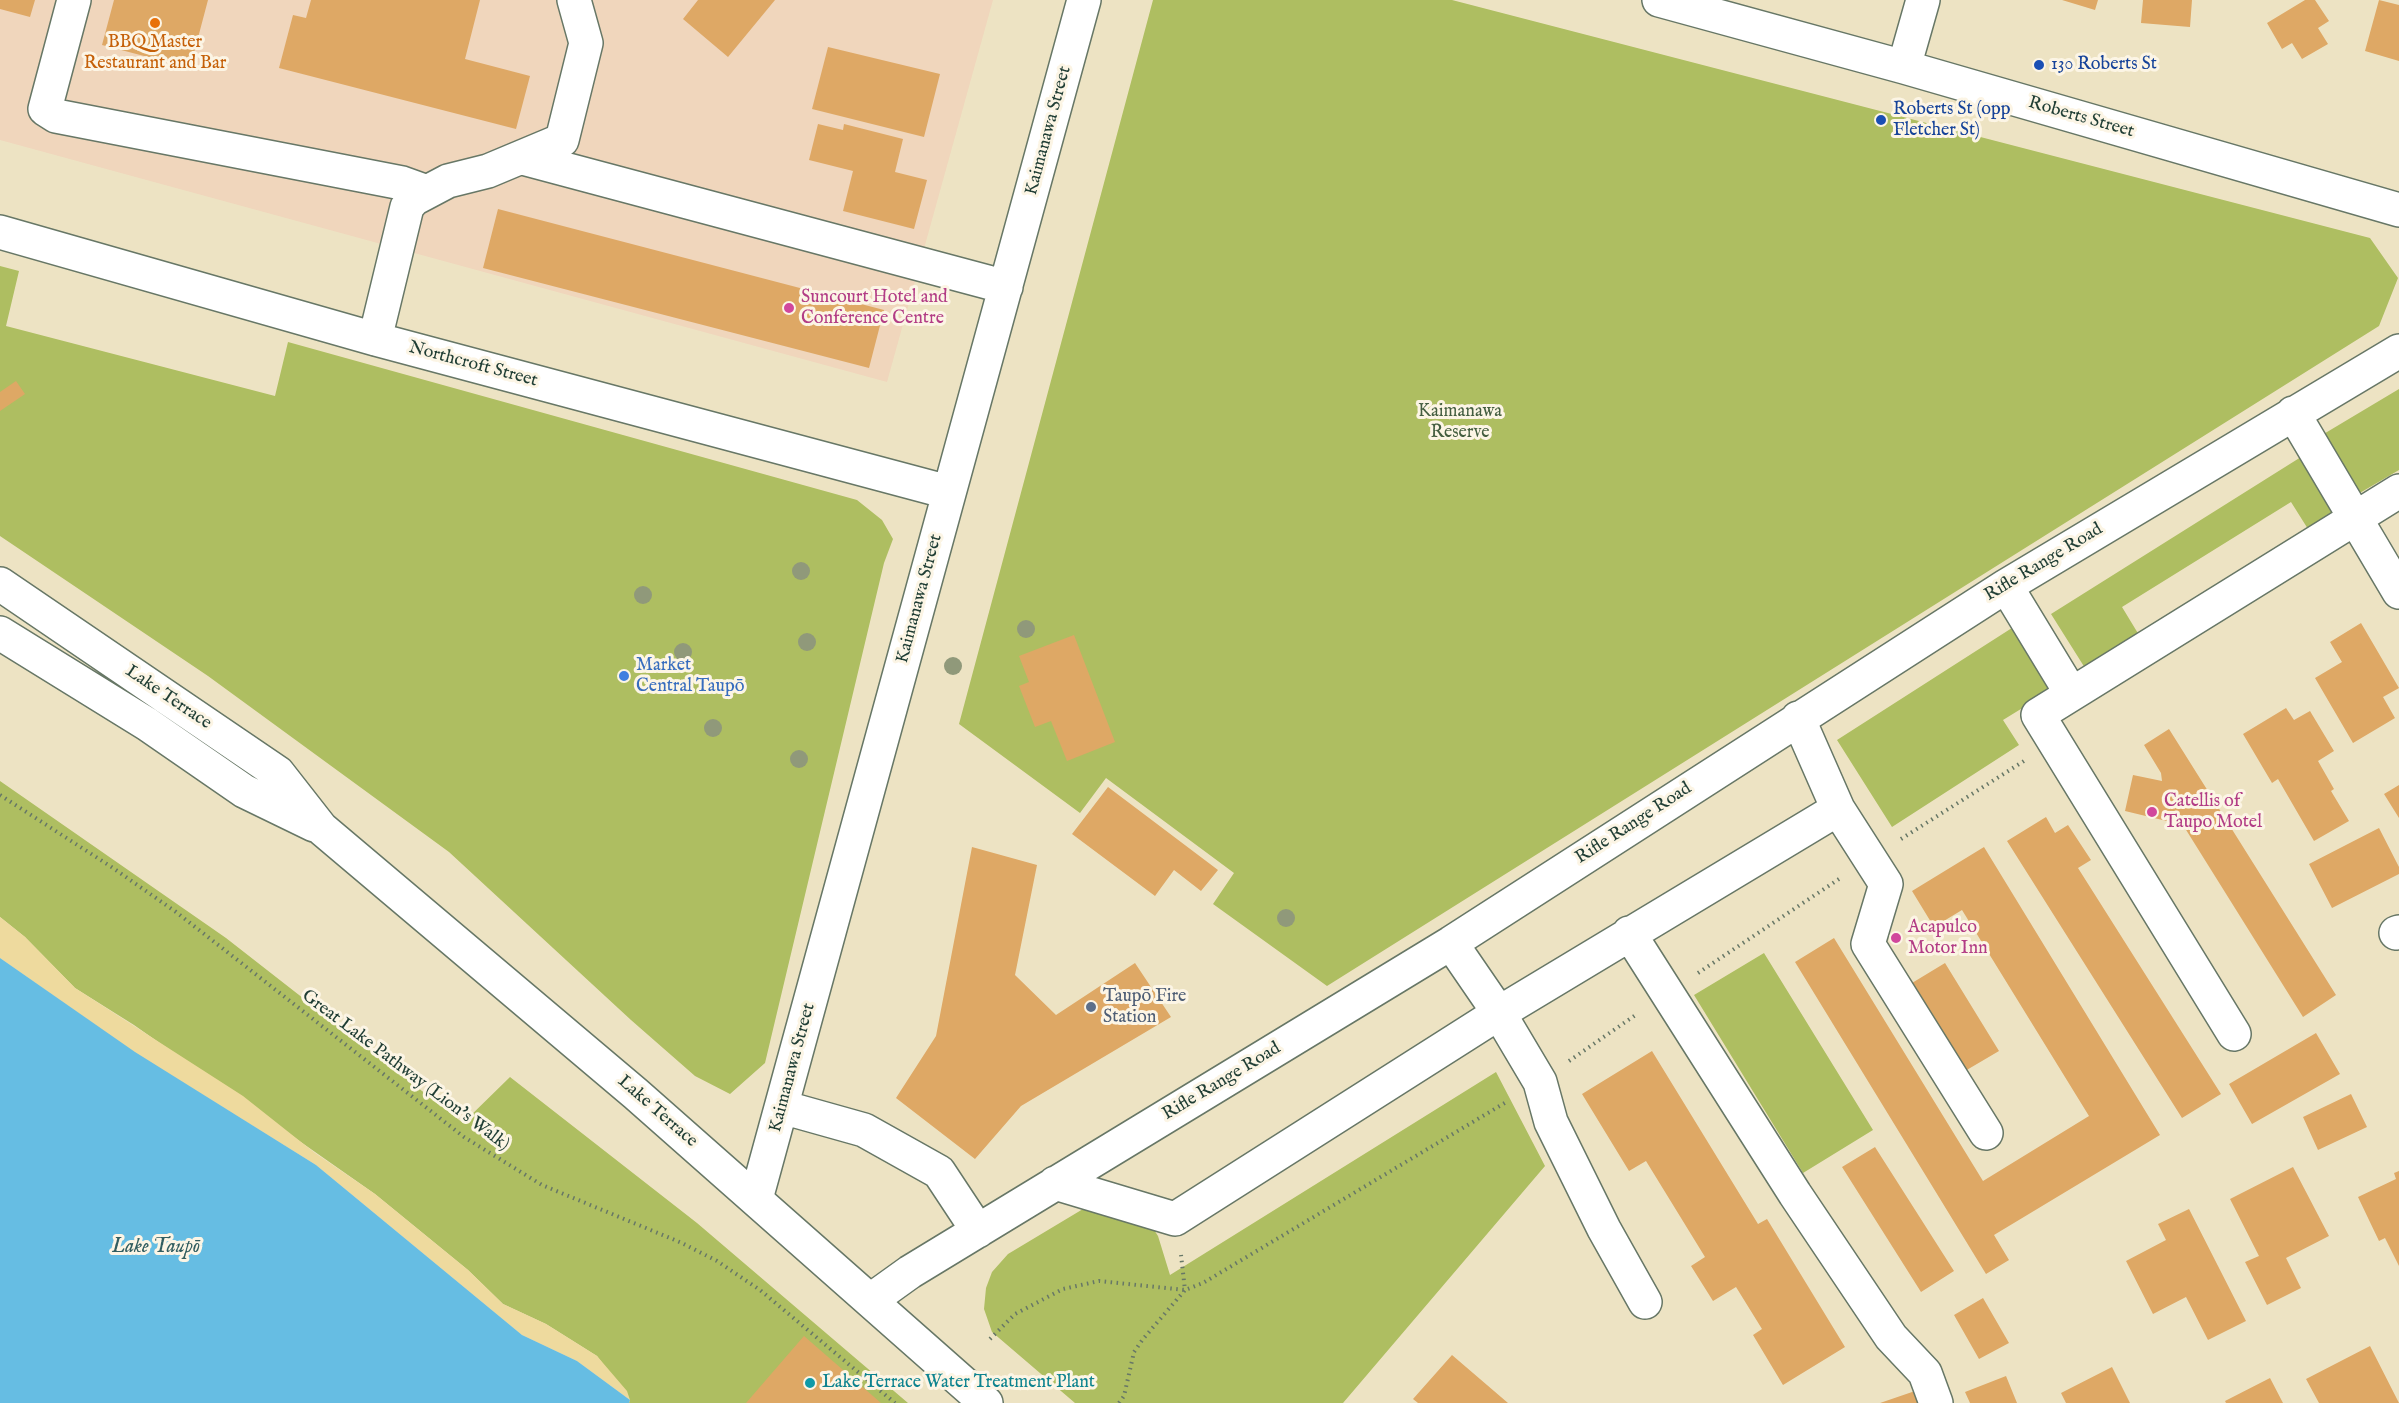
<!DOCTYPE html>
<html>
<head>
<meta charset="utf-8">
<style>
  body { margin:0 }
  canvas { display:block; background:#ede3c3 }
</style>
</head>
<body>
<canvas width="2399" height="1403"></canvas>
<script>
const ctx = document.querySelector('canvas').getContext('2d');
ctx.lineJoin = 'round';
function fill(path, color) {
  ctx.fillStyle = color;
  ctx.fill(path, 'evenodd');
}
function toPath(rows) {
  const path = new Path2D();
  for (const r of rows) {
    path.moveTo(r[0], r[1]);
    for (let i = 2; i < r.length; i += 2) path.lineTo(r[i], r[i + 1]);
  }
  return path;
}
function stroke(path, color, width, dash) {
  ctx.strokeStyle = color;
  ctx.lineWidth = width;
  ctx.lineCap = dash ? 'butt' : 'round';
  ctx.setLineDash(dash || []);
  ctx.stroke(path);
}
function label(font, color, halo, rows, align = 'center') {
  ctx.font = font + ' "IM FELL English",serif';
  ctx.lineWidth = 6;
  ctx.setLineDash([]);
  ctx.textBaseline = 'middle';
  ctx.strokeStyle = halo;
  ctx.fillStyle = color;
  for (const [text, x, y, turn = 0] of rows) {
    ctx.save();
    ctx.translate(x, y);
    ctx.rotate((+turn || 0) * Math.PI / 180);
    ctx.textAlign = isNaN(turn) ? turn : align;
    if (halo) ctx.strokeText(text, 0, 0);
    ctx.fillText(text, 0, 0);
    ctx.restore();
  }
}
fill(toPath([
  [0,0,993,0,887,382,0,140]
]), '#f0d6bc');
fill(toPath([
  [1153,0,1452,0,2370,238,2398,278,2379,326,1327,986,1213,904,1234,873,1106,778,1080,813,959,724],
  [0,266,19,271,6,326,275,396,288,342,857,500,882,520,893,539,884,563,765,1063,730,1094,695,1076,631,1020,449,852,208,676,0,536],
  [2399,389,2399,470,2358,494,2322,435],
  [2301,457,2335,512,2308,529,2291,502,2122,607,2139,635,2085,668,2051,614],
  [2015,626,2055,688,2003,720,2019,745,1892,827,1837,740],
  [0,781,226,938,463,1123,510,1077,697,1223,908,1403,629,1403,630,1400,597,1356,546,1324,503,1304,468,1270,375,1194,134,1025,75,988,25,937,0,917],
  [1764,953,1873,1130,1803,1173,1694,995],
  [1496,1072,1545,1166,1343,1403,1075,1403,992,1332,984,1309,986,1288,992,1272,1008,1254,1083,1209,1089,1207,1149,1222,1158,1236,1170,1275]
]), '#aebe61');
fill(toPath([
  [0,917,25,937,75,988,243,1096,315,1153,375,1194,468,1270,503,1304,546,1324,597,1356,627,1391,630,1400,577,1361,522,1335,316,1165,134,1052,0,958]
]), '#eeda9e');
fill(toPath([
  [0,958,135,1052,316,1165,522,1335,577,1361,630,1400,629,1403,0,1403]
]), '#66bde3');
fill(toPath([
  [0,0,35,0,30,17,0,9],
  [114,0,208,0,190,68,102,45],
  [311,0,480,0,465,59,530,76,516,129,279,68,293,15,306,18],
  [698,0,775,0,728,57,683,19],
  [2062,0,2098,0,2095,10],
  [2143,0,2192,0,2190,27,2141,23],
  [2305,0,2315,0,2329,21,2318,28,2328,44,2302,59,2292,43,2282,49,2267,23],
  [2379,0,2399,5,2399,61,2365,51],
  [828,47,940,74,924,137,812,109],
  [818,124,843,130,844,124,903,139,895,172,927,180,914,229,843,211,853,171,809,160],
  [498,209,884,310,869,368,483,268],
  [16,381,25,394,0,411,0,392],
  [2361,623,2399,688,2383,697,2395,718,2353,743,2315,678,2342,662,2330,642],
  [1074,635,1115,742,1067,761,1051,721,1035,727,1019,686,1029,682,1019,656],
  [2286,708,2294,720,2310,711,2334,751,2318,761,2334,789,2331,791,2349,821,2314,841,2278,779,2272,783,2243,734],
  [2169,729,2336,995,2303,1017,2183,825,2125,811,2133,775,2162,781,2161,773,2144,745],
  [2399,785,2399,818,2384,794],
  [1108,787,1218,870,1201,891,1174,870,1155,896,1072,834],
  [2046,817,2055,833,2068,825,2091,860,2078,868,2221,1094,2182,1118,2007,841],
  [2379,828,2399,867,2399,874,2332,908,2309,864],
  [972,847,1037,865,1015,975,1056,1015,1135,963,1171,1017,1021,1106,975,1159,896,1098,936,1036],
  [1984,847,2160,1135,1994,1235,2009,1260,1986,1274,1795,962,1834,938,1983,1181,2089,1116,1962,910,1934,927,1912,891],
  [1945,963,1999,1051,1965,1071,1912,983],
  [2316,1033,2340,1074,2252,1124,2229,1084],
  [1652,1051,1758,1224,1767,1219,1845,1347,1783,1385,1753,1335,1762,1329,1736,1287,1713,1301,1691,1266,1705,1257,1646,1161,1629,1171,1582,1094],
  [2351,1094,2367,1127,2318,1150,2303,1117],
  [1875,1147,1954,1271,1921,1292,1842,1167],
  [2293,1167,2329,1236,2286,1258,2301,1288,2267,1305,2245,1262,2259,1256,2230,1199],
  [2399,1171,2399,1266,2385,1238,2379,1241,2358,1197,2396,1179,2394,1173],
  [2189,1209,2246,1321,2208,1340,2186,1297,2153,1314,2126,1261,2166,1240,2158,1224],
  [1983,1298,2009,1343,1979,1359,1954,1315],
  [804,1336,881,1403,746,1403],
  [2370,1346,2399,1403,2319,1403,2306,1379],
  [1452,1355,1508,1403,1418,1403,1413,1399],
  [2112,1367,2130,1403,2066,1403,2061,1393],
  [2006,1376,2017,1403,1970,1403,1965,1392],
  [2270,1378,2283,1403,2226,1403,2225,1401],
  [1915,1391,1920,1403,1880,1403]
]), '#dea865');
const minor = toPath([
  [74,0,45,109,56,116,402,183,427,192],
  [1659,0,1904,67,2399,210],
  [1904,67,1923,0],
  [523,158,1006,287],
  [0,232,375,339,948,492],
  [375,339,407,207,414,199,448,181,488,171,562,140,586,43,574,0],
  [2293,413,2399,592],
  [2006,586,2071,693],
  [1798,718,1838,809,1886,884,1868,944,1986,1133],
  [1629,933,1795,1194,1891,1337,1925,1373,1936,1403],
  [2396,933,2399,932],
  [1451,943,1499,1013,1540,1082,1551,1122,1604,1229,1645,1302],
  [2234,1034,2038,715,2399,491],
  [782,1107,864,1130,939,1172,978,1231],
  [1055,1183,1175,1219,1499,1013,1838,809],
  [756,1199,1084,0],
  [871,1300,910,1272,1451,943,2006,586,2399,351]
]);
const major = toPath([
  [0,584,278,773,321,828,636,1094,986,1403],
  [0,633,147,724,244,791,314,825]
]);
stroke(minor, '#677766', 36);
stroke(major, '#677766', 36);
stroke(toPath([
  [0,795,113,868,176,912,464,1137,542,1185,682,1243,717,1261,760,1290,895,1403],
  [1901,839,2024,761],
  [1698,973,1839,879],
  [1569,1061,1637,1014],
  [990,1339,1015,1314,1063,1289,1099,1281,1185,1290,1203,1283,1508,1101],
  [1119,1403,1124,1396,1134,1352,1143,1339,1185,1290,1181,1255]
]), '#677766', 4, [1.5, 4.5]);
stroke(minor, '#fff', 33);
stroke(major, '#fff', 33);
ctx.fillStyle = '#90997a';
for (const [x, y] of [
  [801,571],
  [643,595],
  [1026,629],
  [807,642],
  [683,652],
  [953,666],
  [713,728],
  [799,759],
  [1286,918]
]) {
  ctx.beginPath();
  ctx.arc(x, y, 9, 0, 2 * Math.PI);
  ctx.fill();
}
for (const [x, y, r, color] of [
  [155,23,6,"#e8710a"],
  [2039,65,6,"#1a4fb4"],
  [1881,120,6,"#1a4fb4"],
  [789,308,6,"#d1479c"],
  [624,676,6,"#3f7fe0"],
  [2152,812,6,"#d1479c"],
  [1896,938,6,"#d1479c"],
  [1091,1007,6,"#5c6f8a"],
  [810,1383,6,"#0f9aa8"]
]) {
  const dot = new Path2D();
  dot.arc(x, y, r, 0, 2 * Math.PI);
  ctx.fillStyle = color;
  ctx.fill(dot);
  stroke(dot, '#fcf5e5', 2);
}
label('18px', '#c56008', '#fcf5e5', [
  ["BBQ Master",155,43],
  ["Restaurant and Bar",155,64]
]);
label('18px', '#164399', '#fcf5e5', [
  ["130 Roberts St",2051,65],
  ["Roberts St (opp",1893,110],
  ["Fletcher St)",1893,131]
], 'left');
label('18px', '#1f3d34', '#fcf5e5', [
  ["Roberts Street",2081,118,16],
  ["Kaimanawa Street",1049,131,-75],
  ["Northcroft Street",473,365,15],
  ["Rifle Range Road",2044,563,-31],
  ["Kaimanawa Street",920,599,-75],
  ["Lake Terrace",168,698,34],
  ["Rifle Range Road",1634,824,-33],
  ["Kaimanawa Street",793,1068,-75],
  ["Great Lake Pathway (Lion's Walk)",405,1071,37],
  ["Rifle Range Road",1222,1082,-31],
  ["Lake Terrace",657,1112,41]
]);
label('18px', '#b23c85', '#fcf5e5', [
  ["Suncourt Hotel and",801,298],
  ["Conference Centre",801,319],
  ["Catellis of",2164,802],
  ["Taupo Motel",2164,823],
  ["Acapulco",1908,928],
  ["Motor Inn",1908,949]
], 'left');
label('18px', '#435d3f', '#fcf5e5', [
  ["Kaimanawa",1460,412],
  ["Reserve",1460,433]
]);
label('18px', '#366cbe', '#fcf5e5', [
  ["Market",636,666],
  ["Central Taupō",636,687]
], 'left');
label('18px', '#4e5e75', '#fcf5e5', [
  ["Taupō Fire",1103,997],
  ["Station",1103,1018]
], 'left');
label('18px', '#0d838f', '#fcf5e5', [
  ["Lake Terrace Water Treatment Plant",822,1383]
], 'left');
label('italic 20px', '#315d60', '#fcf5e5', [
  ["Lake Taupō",156,1248]
]);
</script>
</body>
</html>
